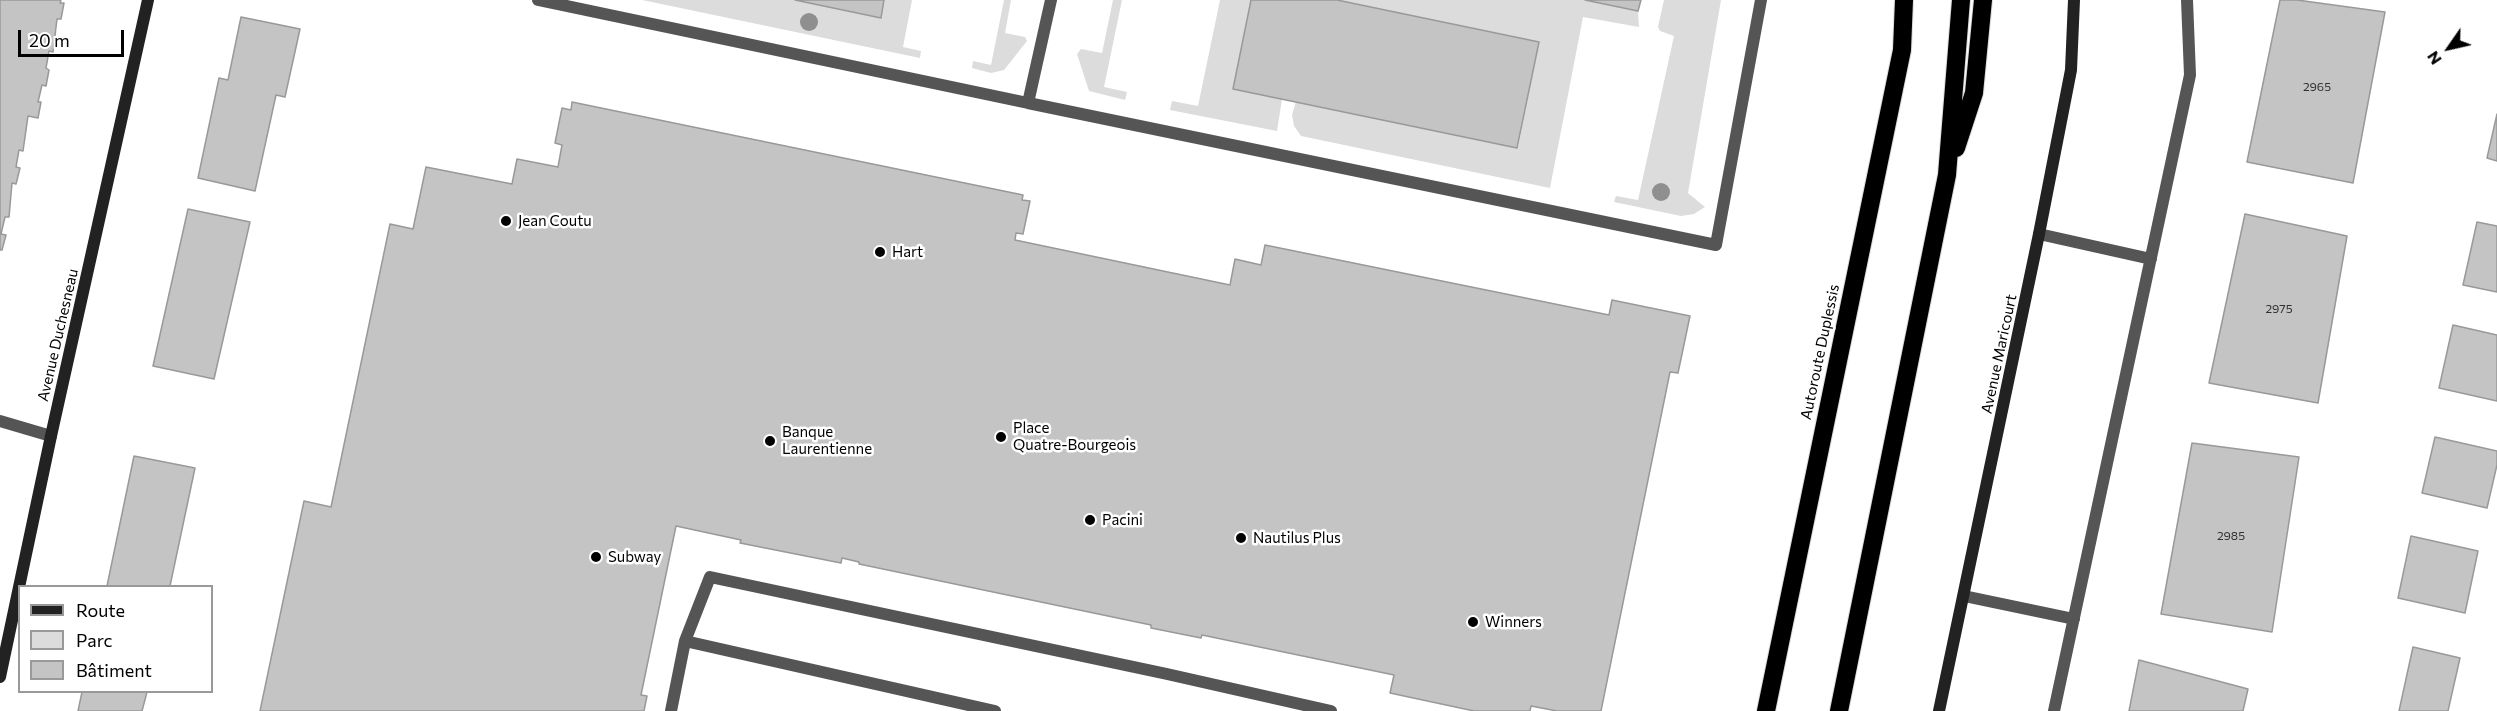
<!DOCTYPE html>
<html>
<head>
<meta charset="utf-8">
<style>
  body { margin:0 }
  #map { position:relative; width:2497px; height:711px; overflow:hidden; background:#fff; font-family:Commissioner,sans-serif }
  canvas { display:block }
  .legend { position:absolute; left:18px; top:585px; width:195px; height:108px; box-sizing:border-box; background:#fff; border:2px solid #999; margin:0; padding:8px 10px; list-style:none; font-size:18px; color:#000 }
  .legend li { display:flex; align-items:center; gap:12px; height:30px }
  .legend b { width:30px; border:2px solid #999 }
  .north { position:absolute; left:2419px; top:18px; width:60px; height:60px; -webkit-text-stroke:4px #fff; paint-order:stroke; rotate:236deg; font-size:16px; font-weight:700; line-height:24px; text-align:center; color:#000 }
  .north::after { content:''; display:block; margin:auto; width:21px; height:27px; background:#000; clip-path:polygon(50% 0,100% 100%,50% 72%,0 100%) }
  .scale { position:absolute; left:18px; top:30px; width:106px; height:27px; box-sizing:border-box; border:3px solid #000; border-top:0; padding-left:8px; font-size:18px; line-height:21px; white-space:nowrap; color:#000; -webkit-text-stroke:4px #fff; paint-order:stroke }
</style>
</head>
<body>
<div id="map">
<canvas width="2497" height="711"></canvas>
<ul class="legend">
<li><b style="height:8px;background:#222"></b>Route</li>
<li><b style="height:16px;background:#dcdcdc"></b>Parc</li>
<li><b style="height:16px;background:#c4c4c4"></b>Bâtiment</li>
</ul>
<div class="north">N</div>
<div class="scale">20 m</div>
</div>
<script>
const ctx = document.querySelector('canvas').getContext('2d');
ctx.lineJoin = 'round';
function fill(path, color) {
  ctx.fillStyle = color;
  ctx.fill(path, 'evenodd');
}
function toPath(rows) {
  const path = new Path2D();
  for (const r of rows) {
    path.moveTo(r[0], r[1]);
    for (let i = 2; i < r.length; i += 2) path.lineTo(r[i], r[i + 1]);
  }
  return path;
}
function stroke(path, color, width, dash) {
  ctx.strokeStyle = color;
  ctx.lineWidth = width;
  ctx.lineCap = dash ? 'butt' : 'round';
  ctx.setLineDash(dash || []);
  ctx.stroke(path);
}
function label(font, color, halo, rows, align = 'center') {
  ctx.font = font + ' Commissioner,sans-serif';
  ctx.lineWidth = 5;
  ctx.setLineDash([]);
  ctx.textBaseline = 'middle';
  ctx.strokeStyle = halo;
  ctx.fillStyle = color;
  for (const [text, x, y, turn = 0] of rows) {
    ctx.save();
    ctx.translate(x, y);
    ctx.rotate((+turn || 0) * Math.PI / 180);
    ctx.textAlign = isNaN(turn) ? turn : align;
    if (halo) ctx.strokeText(text, 0, 0);
    ctx.fillText(text, 0, 0);
    ctx.restore();
  }
}
fill(toPath([
  [642,0,795,0,881,17,884,0,912,0,903,47,921,51,920,58],
  [1004,0,1011,0,1005,33,1025,37,1027,41,1004,70,991,73,972,68,973,61,991,65],
  [1113,0,1122,0,1104,87,1127,92,1125,100,1089,91,1077,54,1081,49,1102,53],
  [1220,0,1251,0,1233,89,1282,99,1277,131,1170,110,1172,101,1198,106],
  [1337,0,1585,0,1638,11,1639,27,1583,17,1550,188,1301,136,1294,126,1292,115,1296,101,1518,148,1539,42],
  [1664,0,1721,0,1688,193,1705,207,1694,214,1681,216,1614,202,1616,196,1638,200,1674,36,1660,31,1658,27]
]), '#dcdcdc');
const building = toPath([
  [0,0,61,0,60,3,64,3,61,19,57,19,53,52,49,51,46,68,49,70,46,86,42,85,38,102,41,102,38,118,28,116,23,151,19,150,16,167,20,168,16,184,12,183,9,217,5,217,1,234,6,235,2,250,0,250,0,0],
  [795,0,884,0,881,18,795,0],
  [1251,0,1337,0,1539,42,1517,148,1233,89,1251,0],
  [1585,0,1641,0,1638,11,1585,0],
  [2280,0,2297,0,2385,12,2353,183,2247,162,2280,0],
  [241,17,300,29,285,97,276,95,255,191,198,178,219,78,228,80,241,17],
  [572,102,1023,195,1022,200,1030,201,1023,234,1016,233,1015,240,1230,285,1235,259,1261,265,1265,245,1609,315,1612,300,1690,316,1678,373,1670,372,1601,711,1557,711,1531,706,1530,711,1474,711,1390,693,1394,675,1202,635,1201,638,1151,628,1151,625,859,564,859,562,842,558,841,563,740,543,741,540,676,526,641,695,647,696,644,711,260,711,304,501,331,507,390,224,413,229,426,167,512,184,517,159,558,167,562,145,555,143,562,108,571,110,572,102],
  [2497,114,2497,161,2487,158,2497,114],
  [188,209,250,222,214,379,153,366,188,209],
  [2245,214,2347,236,2318,403,2209,383,2245,214],
  [2477,222,2497,226,2497,292,2463,285,2477,222],
  [2453,325,2497,335,2497,401,2439,388,2453,325],
  [2435,437,2497,451,2497,465,2487,508,2422,493,2435,437],
  [2192,443,2299,457,2272,632,2161,614,2192,443],
  [134,456,195,468,170,586,107,586,134,456],
  [2411,536,2478,551,2465,613,2398,598,2411,536],
  [2413,647,2460,658,2448,711,2399,711,2413,647],
  [2139,660,2248,689,2243,711,2129,711,2139,660],
  [82,692,147,692,142,711,78,711,82,692]
]);
fill(building, '#c4c4c4');
stroke(building, '#999', 1.5);
const highway = toPath([
  [1956,148,1974,93,1983,0],
  [1766,711,1902,50,1904,0],
  [1839,711,1947,175,1961,0]
]);
stroke(highway, '#dbdbdb', 20);
stroke(toPath([
  [538,0,1028,103,1051,0],
  [1028,103,1716,245,1761,0],
  [2039,234,2151,259],
  [1964,596,2074,619],
  [671,711,685,641],
  [995,711,685,641,710,577,1167,674,1331,711],
  [2054,711,2190,75,2187,0]
]), '#555', 12);
stroke(toPath([
  [0,421,51,436]
]), '#555', 12);
stroke(toPath([
  [0,677,51,436,148,0],
  [1939,711,2039,234,2071,70,2074,0]
]), '#222', 12);
stroke(highway, '#000', 18);
ctx.fillStyle = '#8f8f8f';
for (const [x, y] of [
  [809,22],
  [1661,192]
]) {
  ctx.beginPath();
  ctx.arc(x, y, 9, 0, 2 * Math.PI);
  ctx.fill();
}
for (const [x, y, r, color] of [
  [506,221,6,"#000"],
  [880,252,6,"#000"],
  [1001,437,6,"#000"],
  [770,441,6,"#000"],
  [1090,520,6,"#000"],
  [1241,538,6,"#000"],
  [596,557,6,"#000"],
  [1473,622,6,"#000"]
]) {
  const dot = new Path2D();
  dot.arc(x, y, r, 0, 2 * Math.PI);
  ctx.fillStyle = color;
  ctx.fill(dot);
  stroke(dot, '#fff', 2);
}
label('12px', '#313131', null, [
  ["2965",2317,87],
  ["2975",2279,309],
  ["2985",2231,536]
]);
label('15px', '#000', '#fff', [
  ["Jean Coutu",518,221],
  ["Hart",892,252],
  ["Place",1013,428],
  ["Quatre-Bourgeois",1013,445],
  ["Banque",782,432],
  ["Laurentienne",782,449],
  ["Pacini",1102,520],
  ["Nautilus Plus",1253,538],
  ["Subway",608,557],
  ["Winners",1485,622]
], 'left');
label('15px', '#000', '#fff', [
  ["Avenue Duchesneau",58,335,-77],
  ["Autoroute Duplessis",1820,352,-78],
  ["Avenue Maricourt",1999,354,-78]
]);
</script>
</body>
</html>
